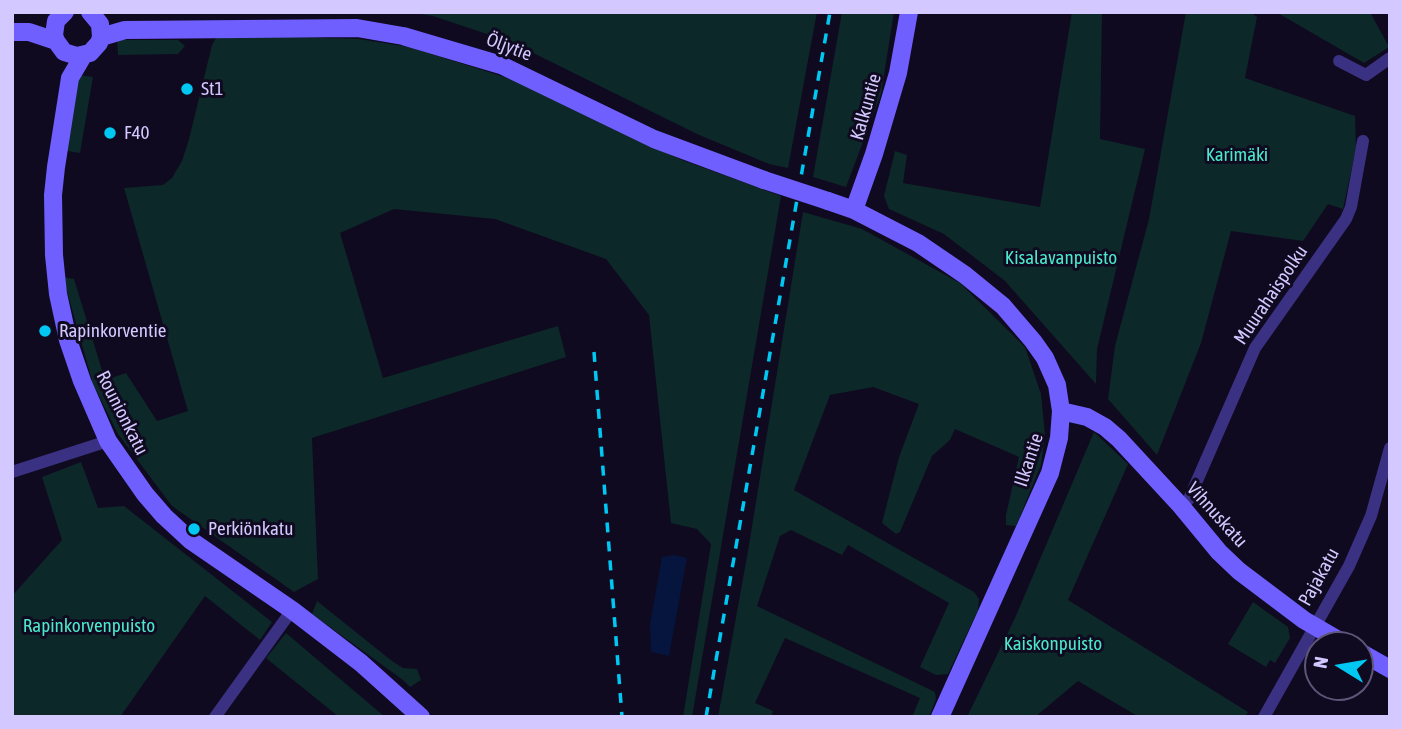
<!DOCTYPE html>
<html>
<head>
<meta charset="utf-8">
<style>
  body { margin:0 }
  #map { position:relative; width:1402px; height:729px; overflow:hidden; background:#0f0a1f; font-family:"Asap Condensed",sans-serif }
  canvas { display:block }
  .frame { position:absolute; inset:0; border:14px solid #d3c8ff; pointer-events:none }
  .north { position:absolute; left:1304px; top:631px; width:70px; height:70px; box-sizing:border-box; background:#0f0a1f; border:2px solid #5d5679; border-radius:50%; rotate:281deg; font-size:19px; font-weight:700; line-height:28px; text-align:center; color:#d3c8ff }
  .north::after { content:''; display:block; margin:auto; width:24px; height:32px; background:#00c8f3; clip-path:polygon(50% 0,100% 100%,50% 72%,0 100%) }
</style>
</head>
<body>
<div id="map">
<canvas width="1402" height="729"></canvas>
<div class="frame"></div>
<div class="north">N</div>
</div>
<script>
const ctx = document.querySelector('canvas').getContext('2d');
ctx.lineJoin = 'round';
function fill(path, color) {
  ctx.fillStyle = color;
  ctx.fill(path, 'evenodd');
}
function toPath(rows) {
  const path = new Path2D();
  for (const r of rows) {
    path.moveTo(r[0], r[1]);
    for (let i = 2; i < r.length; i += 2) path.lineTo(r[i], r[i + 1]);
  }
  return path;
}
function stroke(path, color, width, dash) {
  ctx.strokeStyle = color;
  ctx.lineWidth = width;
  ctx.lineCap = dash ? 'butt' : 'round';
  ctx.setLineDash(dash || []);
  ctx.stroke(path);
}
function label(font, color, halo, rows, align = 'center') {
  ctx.font = font + ' "Asap Condensed",sans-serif';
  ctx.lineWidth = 6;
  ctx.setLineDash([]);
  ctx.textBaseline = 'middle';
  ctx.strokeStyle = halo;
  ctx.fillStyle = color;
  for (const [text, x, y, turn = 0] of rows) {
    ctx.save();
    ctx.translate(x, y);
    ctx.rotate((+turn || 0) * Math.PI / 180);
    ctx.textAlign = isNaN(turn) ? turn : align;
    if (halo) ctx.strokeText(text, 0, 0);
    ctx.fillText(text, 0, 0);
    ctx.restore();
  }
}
fill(toPath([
  [409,12,817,12,788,168,769,164,697,134,511,42,433,16],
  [842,12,894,12,881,94,846,187,813,177],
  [1072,12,1102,12,1100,139,1145,149,1097,349,1096,384,1005,281,944,234,889,209,884,196,895,151,907,155,903,183,1040,207],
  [1186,12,1250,12,1257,17,1245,78,1355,116,1356,148,1343,209,1328,204,1303,241,1231,231,1201,343,1157,455,1108,399,1115,346,1149,219],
  [1276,12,1370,12,1389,47,1364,63],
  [225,35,359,39,409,47,530,85,606,125,682,160,781,196,692,717,683,717,711,544,697,529,671,523,649,315,606,259,495,219,394,209,340,233,383,378,558,326,566,357,312,438,318,579,294,592,172,506,118,434,93,384,63,277,74,279,105,380,126,373,157,421,188,411,124,188,163,185,172,178,182,161,189,139,212,45,216,38],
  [117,40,178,40,185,46,178,54,118,55],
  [79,75,93,77,80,153,68,151,66,147],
  [803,212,862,229,960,283,1025,347,1041,394,1045,435,1041,465,1016,526,1006,525,1006,515,1019,457,955,429,950,440,932,456,900,532,896,534,882,523,899,457,919,404,873,387,830,395,794,490,974,592,979,599,978,610,948,674,936,675,920,667,949,603,848,545,842,555,791,530,780,536,757,606,935,692,936,699,929,717,912,717,920,698,785,638,755,703,773,711,771,717,718,717,748,551],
  [1094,432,1128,464,1068,600,1248,712,1245,717,1139,717,1078,681,1035,717,967,717,1015,618],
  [81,462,98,508,124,506,272,622,260,640,205,596,120,717,12,717,12,596,62,540,42,477],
  [317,601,392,661,403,668,417,669,421,680,410,687,403,680,312,614],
  [1253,602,1288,627,1290,638,1275,663,1270,660,1266,667,1228,644],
  [286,633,385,717,339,717,266,658]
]), '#0d2829');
fill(toPath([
  [674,555,687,558,669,656,651,652,650,624,662,557]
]), '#05153d');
stroke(toPath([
  [1339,61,1366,75,1390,58],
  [12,472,108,441],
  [1181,506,1189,499,1255,348,1346,219,1351,207,1363,141],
  [215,717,292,610],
  [1264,717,1349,566,1371,516,1390,448]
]), '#3a3182', 12);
stroke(toPath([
  [65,12,56,21,54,35,56,41,64,52,77,56,90,53,99,43,101,37,100,24,90,12],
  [12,32,29,32,56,41],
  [101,37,125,30,357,28,403,36,501,65,654,139,764,180],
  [83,56,70,78,56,167,53,195,54,255,58,294,68,340,82,381,108,441,145,494,164,516,190,540,292,610,361,663,421,717],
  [828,201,854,210,918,243,965,275,1003,306,1033,341,1045,358,1057,385,1061,411,1059,438,1050,473,940,717],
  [854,210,874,154,898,73,909,12],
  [1061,411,1087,417,1105,427,1119,439,1181,506,1219,552,1239,571,1304,620,1347,645],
  [1360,652,1390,669]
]), '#705fff', 18);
stroke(toPath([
  [594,352,622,717],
  [706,717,830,12]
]), '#00c8f3', 3.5, [10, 9]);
stroke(toPath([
  [764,180,828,201]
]), '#705fff', 18);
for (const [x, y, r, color] of [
  [187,89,7,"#00c8f3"],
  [110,133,7,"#00c8f3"],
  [45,331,7,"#00c8f3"],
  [194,529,7,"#00c8f3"]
]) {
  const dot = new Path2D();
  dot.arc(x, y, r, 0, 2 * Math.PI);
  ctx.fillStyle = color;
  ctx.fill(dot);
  stroke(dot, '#0f0a1f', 2.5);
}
label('19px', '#d3c8ff', '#0f0a1f', [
  ["Öljytie",509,47,21],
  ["Kalkuntie",866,107,-74],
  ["Muurahaispolku",1271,295,-56],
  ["Rounionkatu",122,413,63],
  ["Ilkantie",1029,460,-72],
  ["Vihnuskatu",1217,515,48],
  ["Pajakatu",1319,577,-61]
]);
label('19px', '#d3c8ff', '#0f0a1f', [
  ["St1",201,89],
  ["F40",124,133],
  ["Rapinkorventie",59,331],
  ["Perkiönkatu",208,529]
], 'left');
label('19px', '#4be8cd', '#0f0a1f', [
  ["Karimäki",1237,155],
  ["Kisalavanpuisto",1061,258],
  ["Rapinkorvenpuisto",89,626],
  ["Kaiskonpuisto",1053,644]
]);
</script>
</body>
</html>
